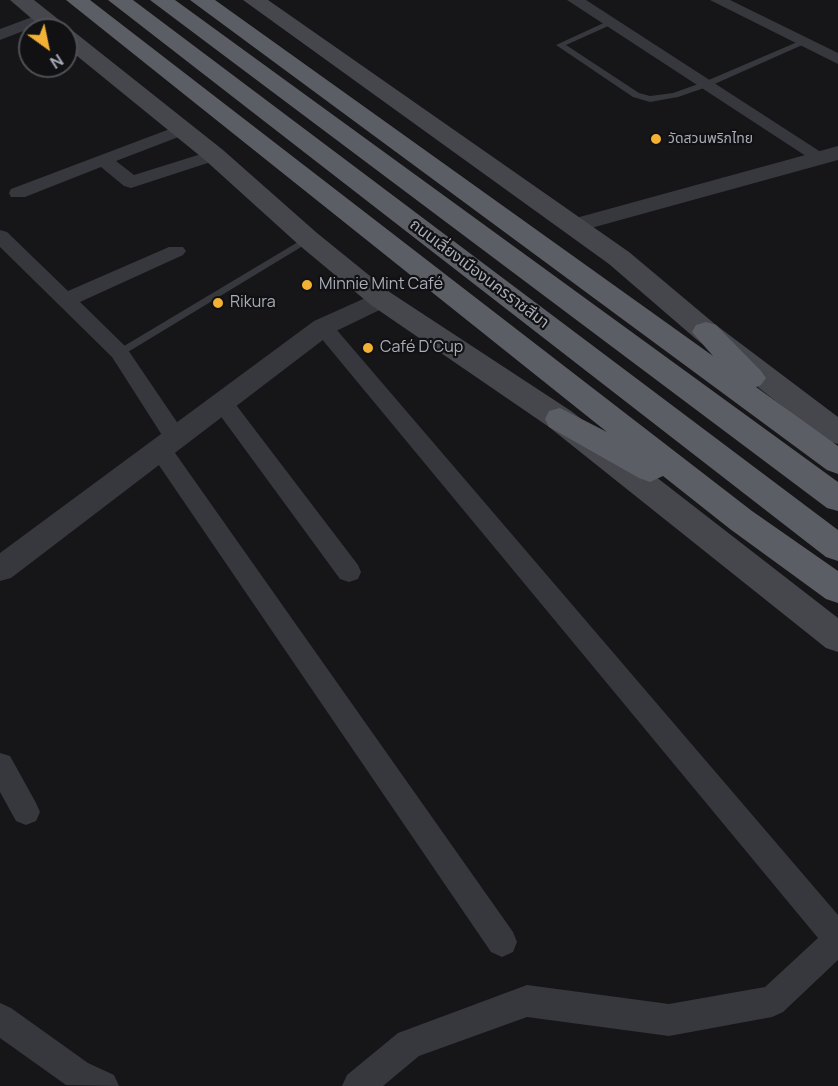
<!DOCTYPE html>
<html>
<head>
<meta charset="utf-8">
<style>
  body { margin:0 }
  #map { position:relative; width:838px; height:1086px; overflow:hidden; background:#161618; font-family:Manrope,sans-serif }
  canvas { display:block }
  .north { position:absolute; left:18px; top:18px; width:60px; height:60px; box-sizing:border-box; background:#111113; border:2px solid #4d4f55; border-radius:50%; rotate:147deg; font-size:16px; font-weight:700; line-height:24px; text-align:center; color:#a8adb8 }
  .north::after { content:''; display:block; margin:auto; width:21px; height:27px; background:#f2b134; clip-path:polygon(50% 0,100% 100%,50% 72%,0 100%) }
</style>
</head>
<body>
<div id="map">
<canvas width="838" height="1086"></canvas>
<div class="north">N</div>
</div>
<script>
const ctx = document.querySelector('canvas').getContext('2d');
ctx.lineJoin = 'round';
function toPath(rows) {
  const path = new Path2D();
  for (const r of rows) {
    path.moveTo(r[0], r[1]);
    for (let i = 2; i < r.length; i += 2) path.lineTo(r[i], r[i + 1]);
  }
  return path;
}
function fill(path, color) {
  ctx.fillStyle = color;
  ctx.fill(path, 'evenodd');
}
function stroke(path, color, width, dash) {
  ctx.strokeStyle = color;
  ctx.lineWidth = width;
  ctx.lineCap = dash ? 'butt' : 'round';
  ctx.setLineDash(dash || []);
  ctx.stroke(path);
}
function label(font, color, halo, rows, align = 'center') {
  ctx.font = font + ' Manrope,"Noto Sans Thai",sans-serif';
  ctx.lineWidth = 4.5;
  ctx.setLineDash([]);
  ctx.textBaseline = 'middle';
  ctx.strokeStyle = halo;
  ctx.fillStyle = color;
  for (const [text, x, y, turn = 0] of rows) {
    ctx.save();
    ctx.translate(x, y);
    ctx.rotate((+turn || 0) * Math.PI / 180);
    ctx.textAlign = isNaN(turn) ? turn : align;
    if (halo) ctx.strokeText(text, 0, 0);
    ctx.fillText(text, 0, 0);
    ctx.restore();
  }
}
fill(toPath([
  [608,21,615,23,566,45,639,93,650,96,673,93,704,82,802,40,809,42,710,86,678,97,650,102,633,97,556,45,608,21],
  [308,236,311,237,311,241,123,355,115,355,114,352,308,236]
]), '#37383d');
fill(toPath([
  [567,0,586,0,830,158,827,162,815,162,567,0],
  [710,0,730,0,838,53,838,64,710,0],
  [43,13,51,18,49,21,0,40,0,29,43,13],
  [183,124,189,125,192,129,189,133,116,161,134,175,214,150,223,155,220,159,131,188,124,186,101,167,25,197,11,197,9,193,11,189,183,124],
  [0,230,7,232,68,291,169,247,183,247,186,251,183,255,80,302,126,347,183,431,186,437,183,443,175,445,167,443,112,357,0,247,0,230],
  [323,320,330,322,838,915,838,960,783,1012,772,1017,669,1036,527,1017,419,1056,383,1086,342,1086,347,1075,398,1033,527,985,669,1004,765,987,818,938,316,332,313,327,316,322,323,320],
  [222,394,230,397,358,565,361,572,358,579,349,582,340,579,214,407,211,402,214,397,222,394],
  [160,441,168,443,513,932,517,942,513,952,502,957,491,952,152,455,149,449,152,443,160,441],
  [0,753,10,756,36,803,40,812,36,821,26,825,16,821,0,792,0,753],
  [0,1003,11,1008,88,1063,114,1075,119,1086,66,1085,0,1038,0,1003]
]), '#37383d');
fill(toPath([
  [838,146,838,160,573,233,565,231,561,226,565,221,838,146],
  [381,291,390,293,394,299,390,305,332,333,11,578,0,581,0,553,314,321,381,291]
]), '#37383d');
fill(toPath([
  [10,0,34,0,223,150,317,233,391,293,571,411,838,618,838,652,826,648,549,427,371,305,299,245,205,160,66,47,66,30,45,30,10,0],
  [243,0,268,0,629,252,716,325,838,417,838,444,827,441,696,339,609,264,243,0]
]), '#45474d');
fill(toPath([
  [66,0,90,0,752,511,838,571,838,603,826,599,730,529,663,476,650,482,639,478,549,427,545,419,549,411,560,408,607,432,66,0],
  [108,0,133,0,838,530,838,561,826,557,108,0],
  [150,0,175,0,838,482,838,511,827,508,150,0],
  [190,0,215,0,713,356,692,332,696,325,706,322,716,325,761,371,766,378,761,385,756,387,838,446,838,474,827,470,190,0]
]), '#5b5e65');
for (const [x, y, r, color] of [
  [656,139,6,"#f2b134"],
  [307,285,6,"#f2b134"],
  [218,303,6,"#f2b134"],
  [368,348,6,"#f2b134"]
]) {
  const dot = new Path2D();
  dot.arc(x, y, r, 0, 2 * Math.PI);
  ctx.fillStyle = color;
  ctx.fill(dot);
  stroke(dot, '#111113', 2);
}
label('14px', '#a8adb8', '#111113', [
  ["วัดสวนพริกไทย",668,139]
], 'left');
label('16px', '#a8adb8', '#111113', [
  ["ถนนเลี่ยงเมืองนครราชสีมา",479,274,37]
]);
label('16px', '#a8adb8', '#111113', [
  ["Minnie Mint Café",319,285],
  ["Rikura",230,303],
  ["Café D'Cup",380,348]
], 'left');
</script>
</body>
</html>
